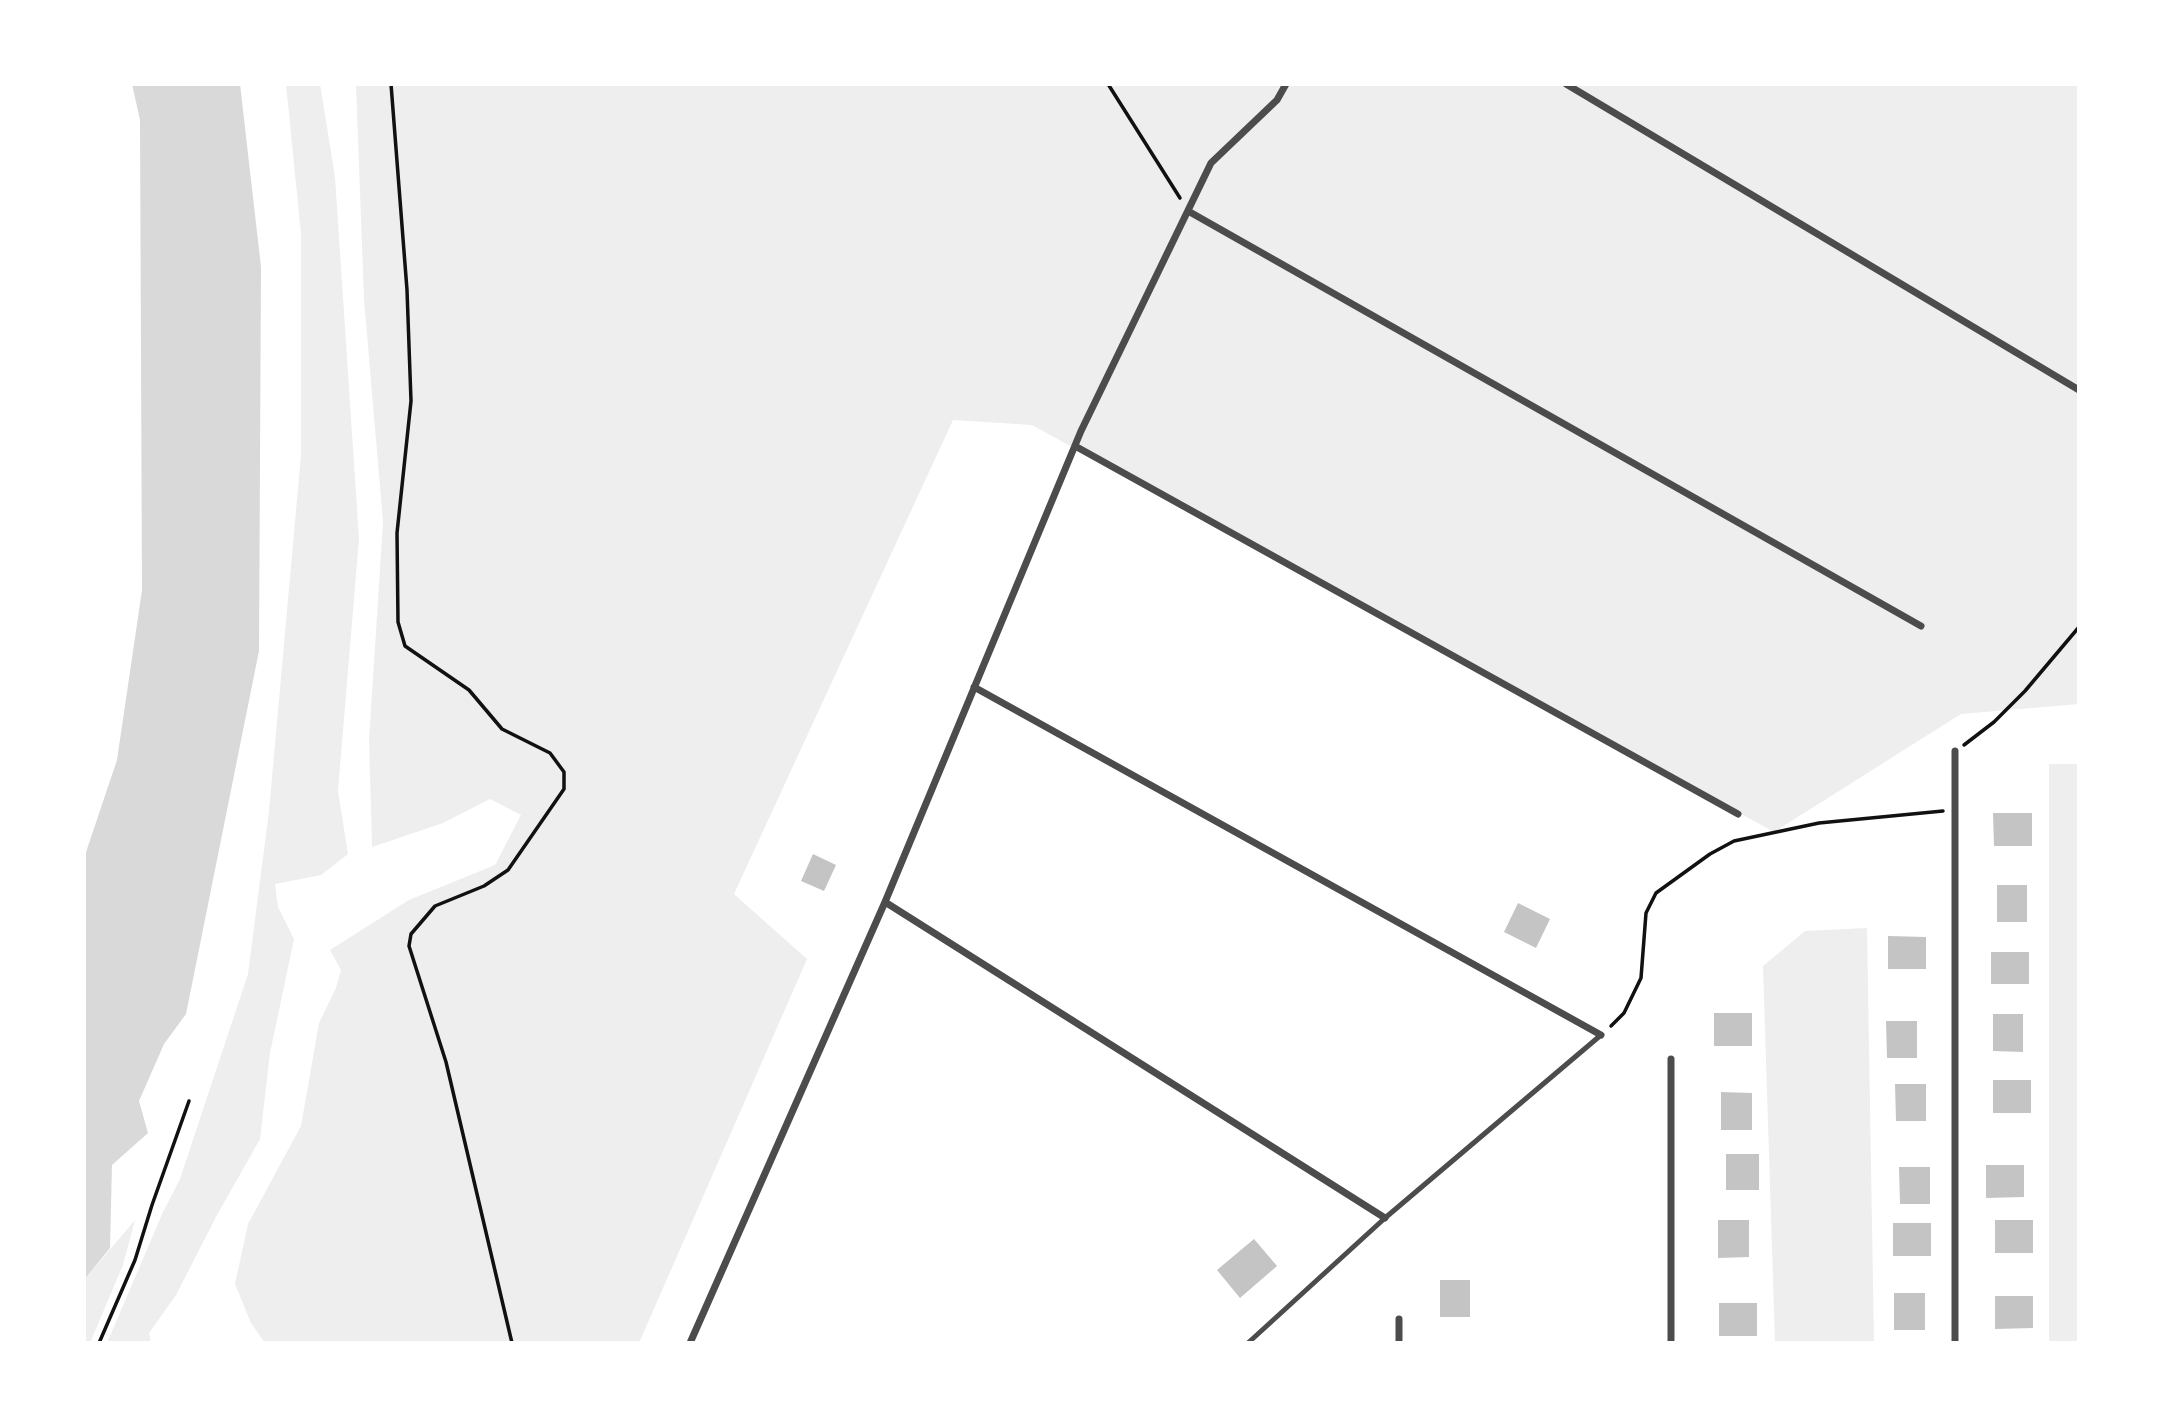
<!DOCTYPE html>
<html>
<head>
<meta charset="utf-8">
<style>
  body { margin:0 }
  #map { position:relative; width:2163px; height:1427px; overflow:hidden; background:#fff; font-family:Inter,sans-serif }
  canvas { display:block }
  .frame { position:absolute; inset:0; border:86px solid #fff; pointer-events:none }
</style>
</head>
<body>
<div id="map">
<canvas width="2163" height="1427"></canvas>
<div class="frame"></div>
</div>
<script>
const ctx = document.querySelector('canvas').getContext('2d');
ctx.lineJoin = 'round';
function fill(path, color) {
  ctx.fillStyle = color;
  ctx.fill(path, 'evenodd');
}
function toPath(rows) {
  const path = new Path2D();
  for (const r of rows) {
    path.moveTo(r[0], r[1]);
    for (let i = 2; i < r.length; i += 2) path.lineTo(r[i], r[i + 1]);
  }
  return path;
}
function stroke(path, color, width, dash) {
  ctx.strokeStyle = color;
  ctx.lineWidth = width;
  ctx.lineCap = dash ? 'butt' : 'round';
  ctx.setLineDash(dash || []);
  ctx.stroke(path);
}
fill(toPath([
  [286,84,320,84,335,177,359,539,338,791,348,854,321,875,275,884,278,907,294,939,270,1053,260,1139,217,1215,176,1295,149,1333,151,1343,107,1343,163,1212,180,1179,248,974,269,811,301,455,301,234],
  [356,84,2079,84,2079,704,1961,714,1774,832,1032,425,953,420,734,894,807,959,639,1343,265,1343,251,1323,235,1284,248,1224,301,1126,319,1023,336,988,341,970,330,950,409,900,495,865,521,815,490,799,443,823,372,847,369,740,383,522,364,299],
  [2049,764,2079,764,2079,1343,2049,1343],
  [1867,928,1874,1343,1775,1343,1763,966,1805,931],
  [135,1220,123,1265,90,1343,84,1343,84,1280]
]), '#eee');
fill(toPath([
  [132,84,240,84,261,267,259,651,186,1014,164,1044,139,1101,148,1133,112,1165,110,1248,84,1280,84,858,117,760,142,590,140,120]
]), '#d9d9d9');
fill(toPath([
  [1993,813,2032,813,2032,846,1994,846],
  [813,854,836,865,824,891,801,881],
  [1997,885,2027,885,2027,922,1997,922],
  [1518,903,1550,919,1536,948,1504,932],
  [1888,936,1926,937,1926,969,1888,969],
  [1991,952,2029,952,2029,984,1991,984],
  [1714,1013,1752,1013,1752,1046,1714,1046],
  [1993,1014,2023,1014,2023,1052,1993,1051],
  [1886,1021,1917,1021,1917,1058,1887,1058],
  [1993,1080,2031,1080,2031,1113,1993,1113],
  [1895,1084,1926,1084,1926,1121,1896,1121],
  [1721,1092,1752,1093,1752,1130,1721,1130],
  [1726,1154,1759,1154,1759,1190,1726,1190],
  [1986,1165,2024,1165,2024,1197,1986,1198],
  [1899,1167,1930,1167,1930,1204,1900,1204],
  [1718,1220,1749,1220,1749,1257,1718,1258],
  [1995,1220,2033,1220,2033,1253,1995,1253],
  [1893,1223,1931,1223,1931,1256,1893,1256],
  [1254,1239,1277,1266,1240,1298,1217,1270],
  [1440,1280,1470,1280,1470,1317,1440,1317],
  [1894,1293,1925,1293,1925,1330,1894,1330],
  [1995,1296,2033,1296,2033,1328,1995,1329],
  [1719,1303,1757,1303,1757,1336,1719,1336]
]), '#c4c4c4');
stroke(toPath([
  [391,84,407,290,411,401,397,533,398,622,405,646,469,690,502,729,550,753,564,772,564,789,508,870,484,886,435,906,411,934,409,946,446,1062,512,1343],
  [1108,84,1180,198],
  [1964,745,1994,722,2025,691,2079,627],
  [1611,1026,1624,1013,1641,978,1646,913,1656,893,1710,854,1734,841,1819,823,1943,811],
  [99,1343,135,1260,152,1205,189,1101]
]), '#111', 3.5);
stroke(toPath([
  [1248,1343,1385,1218,1601,1035]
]), '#4c4c4c', 5);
stroke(toPath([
  [1566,84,2079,390],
  [1188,211,1921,626],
  [1075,446,1738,814],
  [974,687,1601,1035],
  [885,902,1385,1218],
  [690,1343,885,902,1081,431,1211,163,1277,100,1286,84],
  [1399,1343,1399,1319],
  [1671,1343,1671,1059],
  [1955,1343,1955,751]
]), '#4c4c4c', 7);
</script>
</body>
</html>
